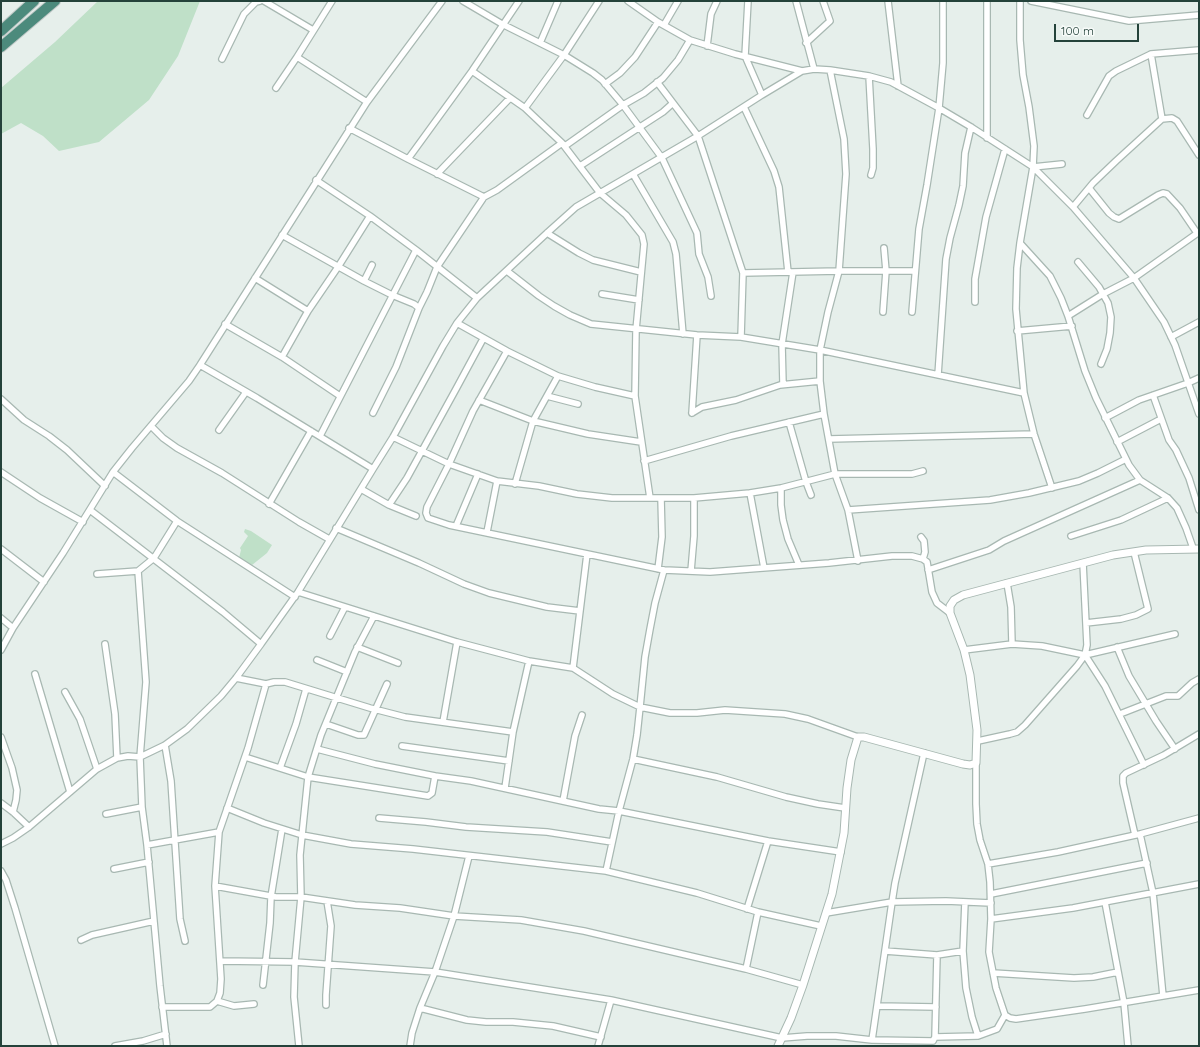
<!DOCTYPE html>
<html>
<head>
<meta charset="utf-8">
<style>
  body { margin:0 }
  #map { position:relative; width:1200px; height:1047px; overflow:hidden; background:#e6efeb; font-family:Quicksand,sans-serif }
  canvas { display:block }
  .frame { position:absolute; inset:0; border:2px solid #24423a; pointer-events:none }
  .scale { position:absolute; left:1054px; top:24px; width:85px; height:18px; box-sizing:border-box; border:2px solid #24423a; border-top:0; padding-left:5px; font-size:12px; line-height:14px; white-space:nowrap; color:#24423a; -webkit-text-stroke:3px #f7fbf9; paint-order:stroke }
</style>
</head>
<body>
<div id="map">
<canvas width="1200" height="1047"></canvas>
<div class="frame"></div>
<div class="scale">100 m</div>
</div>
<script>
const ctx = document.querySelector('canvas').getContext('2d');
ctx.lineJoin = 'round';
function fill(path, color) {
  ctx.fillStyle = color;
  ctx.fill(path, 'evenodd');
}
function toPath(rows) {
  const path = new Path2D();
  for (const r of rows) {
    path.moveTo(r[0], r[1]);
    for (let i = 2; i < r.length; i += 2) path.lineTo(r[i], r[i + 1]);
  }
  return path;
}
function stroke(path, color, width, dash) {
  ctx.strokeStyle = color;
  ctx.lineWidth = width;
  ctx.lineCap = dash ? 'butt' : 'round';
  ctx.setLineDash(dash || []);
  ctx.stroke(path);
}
fill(toPath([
  [98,1,200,1,178,56,149,100,99,142,59,151,43,136,21,123,1,134,1,88,55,42],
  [245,529,251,531,272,545,267,553,252,565,239,558,241,550,240,548,248,536,244,532]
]), '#bfe0c8');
const minor = toPath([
  [264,1,313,30],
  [463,1,502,24,564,55,593,73,602,80,623,105,662,158,697,233,699,254,708,277,711,296],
  [628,1,658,22,690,40,735,54,802,71],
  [748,1,745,56,762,95],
  [796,1,814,69],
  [888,1,898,86],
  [987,1,987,138],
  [1020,1,1020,40,1023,75,1029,107,1034,146,1033,167],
  [1031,1,1129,21,1199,15],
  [664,25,678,1],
  [540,43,558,1],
  [806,43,830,21,823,1],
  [707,46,711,14,717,1],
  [222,59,244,14,256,2,260,1],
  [830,70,844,139,846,174,839,271,828,312,820,350,820,381,824,414,835,474,848,510],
  [472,71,525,108,562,143,600,193,626,215,642,235,644,244,636,330,635,396,650,498],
  [869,76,873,149,873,168,871,175],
  [657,82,698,136,743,273,741,337],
  [605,84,620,73,635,57,658,22],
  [276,88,297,57],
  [367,102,442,1],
  [744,107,774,171,779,187,788,272],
  [525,108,564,55,599,1],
  [1087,115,1109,76,1116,71,1151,54,1199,50],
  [1162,119,1172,118,1177,121,1199,155],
  [349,128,408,159,484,197],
  [565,146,623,105,644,93,663,78,678,60,690,40],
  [408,159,472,71,519,1],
  [580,166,663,112,673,103],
  [437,174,510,98],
  [633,174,673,242,676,254,683,334],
  [1089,188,1109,213,1114,217,1119,219,1158,195,1163,193,1167,194,1180,208,1197,233],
  [1073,207,1093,183,1116,161,1162,119,1151,54],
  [370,216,416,250,477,298],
  [547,233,579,253,593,260,641,272],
  [282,235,364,281,392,295,414,304,419,308],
  [1020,243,1017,268,1016,309,1024,393,1034,434,1052,488],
  [1078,262,1099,287,1108,303,1111,317,1110,333,1107,349,1101,364],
  [507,271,539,296,554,306,570,315,591,324,697,335,741,337,820,350,1024,393],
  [743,273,839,271,915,271],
  [255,278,308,311],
  [364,281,372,265],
  [602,294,639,300],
  [975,302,975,279,986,217,1005,149],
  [883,312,886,271,884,248],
  [912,312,919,229,927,185,939,108,943,63,943,1],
  [1068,316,1103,294,1134,278,1164,322,1175,345,1199,414],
  [457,323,477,298,547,233,576,207,698,136,762,95,802,71,814,69,830,70,869,76,891,82,939,108,971,127,1033,167,1062,164],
  [225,324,282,357,340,396],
  [1017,331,1072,326],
  [1171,337,1199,322],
  [507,351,558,376,595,387,635,396],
  [282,357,308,311,338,267,370,216,316,180],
  [200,365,257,398,373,469,393,437,443,346,457,323,507,351,473,411,449,464,427,507,426,513,428,518,449,525,664,570,710,572,829,563,892,556,912,556,923,559,927,562,932,592,937,603,950,613],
  [938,375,946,259,950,238,959,205,963,186,965,153,971,127],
  [783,384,782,344,793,272],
  [1153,395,1169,440,1176,450,1189,478,1199,510],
  [547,396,578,404],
  [1,399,24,420,49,436,67,450,105,486],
  [479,400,533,421,588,434,641,442],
  [373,413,396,367,419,308,427,292,437,267,484,197,497,190,562,143],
  [692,413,702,407,736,400,780,385,820,381],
  [692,413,697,335],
  [1105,418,1139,400,1188,383,1199,378],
  [789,422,806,482,811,495],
  [151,426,163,438,177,448,222,473,299,522,329,539],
  [219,430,246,392],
  [320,436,416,250],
  [393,437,449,464,497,481,539,486,577,494,612,498,694,498,750,493,781,488,835,474,912,474,923,471],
  [829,439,1034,434],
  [1117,442,1161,419],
  [644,461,731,436,824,414],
  [1,472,40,498,83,522],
  [113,472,177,521,295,597],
  [515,484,533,421,558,376],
  [781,488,781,505,783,520,788,539,799,565],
  [361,489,389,505,416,516],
  [750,493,764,568],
  [269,504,311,431],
  [389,505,407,478,456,389,483,339],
  [90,510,223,612,261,644,236,678,221,696,187,729,165,745,140,757,142,807,147,845,160,986,167,1046],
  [456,526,478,474],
  [336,528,419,563,464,584,489,593,547,607,580,611],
  [487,532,497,481],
  [1071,536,1121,520,1168,498],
  [921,537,924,541,925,552,923,559],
  [1193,548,1186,528,1177,508,1168,498,1140,480,1129,465,1096,398,1085,371,1068,316,1061,298,1050,276,1020,243,1033,167,1073,207,1134,278,1199,232],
  [1,549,44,582],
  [858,561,848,510,990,500,1029,493,1079,481,1098,473,1126,459],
  [658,569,662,537,661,498],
  [664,570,655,603,650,629,645,657,640,707,670,713,697,713,725,710,785,714,808,719,858,737],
  [928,570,989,550,1004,541,1140,480],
  [691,571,694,536,694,498],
  [97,574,138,571,154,558,177,521],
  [1007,583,1011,607,1012,644],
  [1,618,13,628],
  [1086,623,1121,619,1136,615,1148,609,1134,552],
  [330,636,345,607],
  [105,644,115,714,117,758],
  [261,644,298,592,373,469],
  [357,647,398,663],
  [1117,647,1129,676,1156,721,1175,749],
  [1,650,13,628,63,553,113,472,132,448,189,381,200,365,367,102,297,57,332,1],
  [964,650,1012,644,1042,646,1085,655,1175,634],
  [1085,655,1105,686,1144,765],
  [317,660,347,672],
  [573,668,587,554],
  [35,674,70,792],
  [236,678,266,684,274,682,285,682,370,708,405,717,513,732],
  [65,692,80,719,97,769],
  [1120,714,1166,696,1178,696,1192,683,1199,679],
  [443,722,457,642],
  [326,724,358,735,364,735,387,684],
  [1,737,12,768,17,790,16,800,13,812],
  [978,741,1010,734,1017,732,1025,725,1077,666,1085,655,1087,645,1083,563],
  [165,745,171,781,180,919,185,941],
  [402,746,509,761],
  [317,749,375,764,435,776],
  [924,753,895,883,892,902,946,901,991,903],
  [245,757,308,777,321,735,355,652,374,616],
  [633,759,717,777,786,797,818,804,845,808],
  [976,763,976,804,977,824,980,840,988,864,990,882,991,919,989,952,996,988,1005,1015,1010,1018,1016,1019,1085,1009,1199,990],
  [280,768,296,724,306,689],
  [505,788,513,732,529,661],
  [563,801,575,736,582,715],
  [1,803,13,812,29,827],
  [227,808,264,823,302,835,351,844,413,849,606,871,697,893,758,912,821,926],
  [106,814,142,807],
  [379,818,426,822,466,827,547,832,612,842],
  [1140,834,1153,893,1163,996],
  [1135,835,1123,783,1123,776,1126,773,1164,755,1199,734],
  [1,844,13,838,29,827,97,769,117,758,128,756,140,757,146,682,138,571],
  [147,845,219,832],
  [988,864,1058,852,1140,834,1199,818],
  [114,869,149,862],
  [1,871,6,880,15,908,55,1046],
  [606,871,619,811,768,841,841,852],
  [215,886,219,832,248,748,266,684],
  [991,894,1147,863],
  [965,902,963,951,966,988,972,1017,978,1036],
  [1105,902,1124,1003,1128,1046],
  [747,909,768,841],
  [826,913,892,902,872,1040],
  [991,919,1073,908,1199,884],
  [81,940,92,935,154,921],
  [885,951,937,955,963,951],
  [220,961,295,962,435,972,611,1000],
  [746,969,758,912],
  [993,973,1074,978,1093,977,1118,972],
  [263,985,270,923,271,897,282,829],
  [217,1001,234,1006,254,1004],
  [326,1005,326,995,331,926,327,901],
  [877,1006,936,1007],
  [162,1007,210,1007,217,1001,220,993,221,979,215,886,276,897,301,897,300,855,308,777,428,796,432,793,435,776,471,781,599,809,619,811,633,759,637,735,640,707,613,694,573,668,529,661,457,642,298,592],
  [420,1008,467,1020,486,1022,513,1022,553,1026,601,1037],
  [935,1037,978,1036,997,1029,1005,1015],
  [115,1046,143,1041,166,1034],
  [299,1046,294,997,295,962,301,897,355,905,400,908,454,916,521,920,584,931,746,969,803,985],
  [410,1046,412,1033,420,1008,435,972,454,916,469,856],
  [598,1046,611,1000,782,1038,807,1036,836,1036,872,1040,933,1041,935,1037,937,955]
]);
const tertiary = toPath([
  [778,1046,791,1018,803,985,832,894,844,833,847,788,851,760,858,737,864,737,963,764,970,765,976,763,977,730,970,675,964,650,950,613,950,606,954,600,963,595,1113,555,1146,550,1199,549]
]);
const trunk = toPath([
  [1,31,34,1],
  [1,47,55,1]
]);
stroke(minor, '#a8b8b2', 8);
stroke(tertiary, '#a8b8b2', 9);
stroke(trunk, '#c2cac8', 12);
stroke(minor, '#fff', 5.5);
stroke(tertiary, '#fff', 7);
stroke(trunk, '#4c8a7c', 10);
</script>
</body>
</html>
